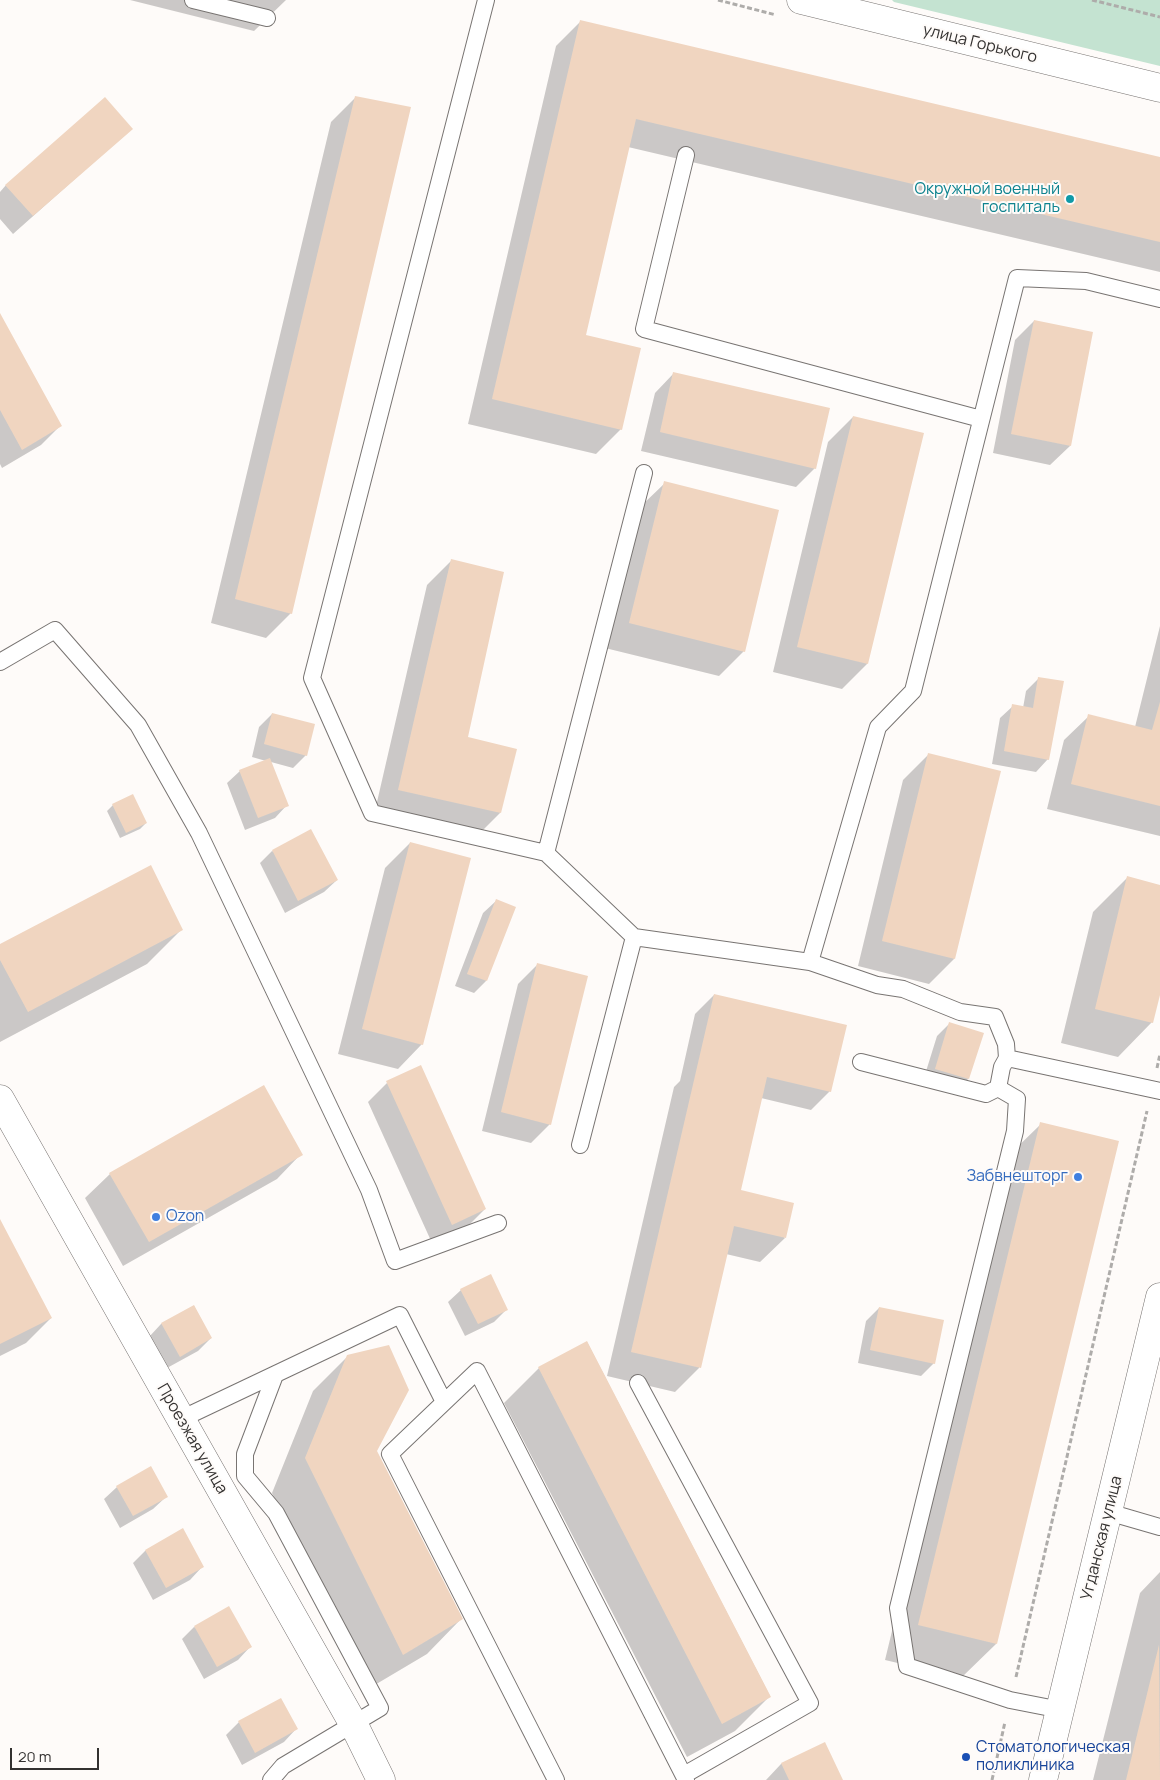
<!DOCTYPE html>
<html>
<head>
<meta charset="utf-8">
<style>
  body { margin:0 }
  #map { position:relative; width:1160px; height:1780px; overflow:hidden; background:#fefbf9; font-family:Manrope,sans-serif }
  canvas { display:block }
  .scale { position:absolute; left:10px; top:1748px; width:89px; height:22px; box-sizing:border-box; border:2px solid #333130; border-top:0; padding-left:6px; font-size:15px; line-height:18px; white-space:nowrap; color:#333130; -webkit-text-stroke:4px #fefbf9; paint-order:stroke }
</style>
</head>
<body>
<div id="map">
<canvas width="1160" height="1780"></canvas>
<div class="scale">20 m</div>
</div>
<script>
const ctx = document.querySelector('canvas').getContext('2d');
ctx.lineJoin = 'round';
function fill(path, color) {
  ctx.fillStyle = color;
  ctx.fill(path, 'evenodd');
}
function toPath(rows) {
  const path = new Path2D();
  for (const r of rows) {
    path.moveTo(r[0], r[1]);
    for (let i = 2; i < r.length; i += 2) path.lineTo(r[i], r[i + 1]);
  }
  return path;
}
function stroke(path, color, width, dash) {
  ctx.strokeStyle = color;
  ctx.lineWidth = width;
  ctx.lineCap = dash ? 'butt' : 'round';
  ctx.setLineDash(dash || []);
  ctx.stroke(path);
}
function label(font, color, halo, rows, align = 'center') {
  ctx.font = font + ' Manrope,sans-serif';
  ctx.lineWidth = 4;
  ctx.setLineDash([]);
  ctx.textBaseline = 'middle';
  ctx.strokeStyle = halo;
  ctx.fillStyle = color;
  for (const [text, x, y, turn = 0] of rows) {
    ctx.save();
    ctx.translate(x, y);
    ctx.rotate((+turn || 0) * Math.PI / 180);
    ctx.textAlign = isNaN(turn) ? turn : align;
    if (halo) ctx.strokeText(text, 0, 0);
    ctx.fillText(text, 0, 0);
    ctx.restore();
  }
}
fill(toPath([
  [892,0,1160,0,1160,66,894,2]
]), '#c4e3d1');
fill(toPath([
  [130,0,286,0,254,31],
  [580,22,1160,158,1160,272,628,147,585,336,621,429,596,454,468,424,556,46],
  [356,97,291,613,266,638,211,623,331,122],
  [131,129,13,234,0,219,0,192,6,185],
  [0,316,60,426,41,445,2,468,0,464],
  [1034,321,1070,446,1050,465,993,453,1015,340],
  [674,373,815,468,796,487,641,451,655,393],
  [853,417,922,434,867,664,842,689,773,672,828,442],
  [665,483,744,651,719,676,605,648,640,507],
  [452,560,466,738,515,750,500,813,475,838,374,815,427,585],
  [1160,626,1160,836,1047,809,1064,740,1089,716,1135,727],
  [1039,678,1048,759,1036,772,992,764,1000,718,1013,706,1023,708,1026,691],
  [272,714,306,755,293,768,271,762,287,805,275,818,245,830,227,783,240,771,266,761,252,757,259,727],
  [928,755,954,959,929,984,858,966,903,780],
  [113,805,146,823,140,829,120,838,107,811],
  [410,843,422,1044,398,1069,338,1054,385,868],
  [272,851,337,880,324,892,285,913,260,863],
  [1127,878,1160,886,1160,990,1152,1022,1118,1057,1061,1043,1093,912],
  [496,901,486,981,474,993,455,986,483,913],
  [182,929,147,964,0,1042,0,945],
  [537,965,550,1124,531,1143,482,1131,518,984],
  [714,995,830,1091,811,1110,761,1098,739,1191,785,1238,760,1262,726,1254,699,1368,675,1392,607,1376,674,1087,680,1081,695,1014],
  [950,1023,982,1034,968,1079,955,1092,923,1081,937,1036],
  [421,1067,485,1209,466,1228,432,1243,368,1102,387,1083],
  [1041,1124,996,1644,961,1678,885,1660,1006,1158],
  [301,1154,277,1179,123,1266,85,1198,110,1174],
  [0,1221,51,1318,26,1343,0,1356],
  [461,1290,507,1309,494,1322,465,1336,448,1302],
  [194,1306,211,1338,198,1351,167,1368,149,1337,161,1324],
  [879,1308,934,1363,921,1376,858,1363,866,1321],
  [587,1342,770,1696,735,1731,687,1757,504,1403,539,1368],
  [348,1356,376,1451,461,1619,427,1654,368,1689,272,1493,313,1391],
  [117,1487,166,1497,153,1509,120,1528,104,1499],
  [182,1530,202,1567,190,1580,153,1600,133,1563,145,1551],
  [1160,1572,1160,1780,1093,1780,1140,1593],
  [194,1627,250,1647,238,1660,204,1679,182,1639],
  [239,1722,296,1729,284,1742,242,1765,226,1735],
  [825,1744,842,1780,766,1780,781,1764]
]), '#0003');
fill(toPath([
  [580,20,1160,157,1160,242,636,119,586,335,641,348,622,430,492,399],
  [355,96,411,107,292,614,235,599],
  [105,97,133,129,33,216,5,185],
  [0,313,62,426,22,450,0,410],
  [1034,320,1093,332,1071,446,1011,434],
  [673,372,830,408,816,469,660,432],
  [853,416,924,433,868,664,797,647],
  [664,481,779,510,745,652,629,623],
  [451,559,504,572,468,737,517,749,501,813,398,790],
  [1038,677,1064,681,1049,760,1004,751,1012,704,1033,708],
  [1160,702,1160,806,1071,784,1088,714,1152,730],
  [272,713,315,724,307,756,264,744],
  [928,753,1001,771,955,959,882,941],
  [270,758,289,806,258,818,239,770],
  [133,794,147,823,126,833,112,804],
  [311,829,338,880,298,901,272,850],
  [410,842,471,858,423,1045,362,1029],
  [151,865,183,930,28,1012,0,960,0,944],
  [1127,876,1160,885,1160,995,1153,1023,1095,1009],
  [496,899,516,907,487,981,467,974],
  [537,963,588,976,551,1125,501,1112],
  [714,994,847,1025,831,1092,767,1077,741,1190,794,1203,786,1238,734,1226,701,1368,631,1352],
  [949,1022,984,1033,969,1079,935,1069],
  [421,1065,486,1209,452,1225,386,1081],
  [264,1085,303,1155,149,1242,109,1173],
  [1040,1122,1119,1141,997,1644,918,1625],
  [0,1219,52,1318,0,1344],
  [491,1274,508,1310,478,1324,460,1289],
  [194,1305,212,1338,180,1357,161,1323],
  [879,1307,944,1320,935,1364,870,1350],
  [587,1341,771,1697,722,1724,538,1367],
  [389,1345,409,1390,377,1451,463,1619,403,1655,305,1458,347,1355],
  [151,1466,168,1497,133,1516,116,1486],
  [183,1528,204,1567,166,1588,145,1550],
  [229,1606,252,1647,217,1667,194,1626],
  [1159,1645,1160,1780,1126,1780],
  [281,1698,298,1729,255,1753,238,1721],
  [825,1742,843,1780,789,1780,781,1763]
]), '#f0d5c0');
const service = toPath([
  [193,0,267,18],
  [486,0,312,678,372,813,546,853,634,937,810,962,878,727,913,691,1017,278,1086,281,1160,299],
  [686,155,644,329,981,419],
  [0,662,55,630,138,725,199,833,369,1190,395,1261,498,1223],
  [546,853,644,473],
  [810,962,877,985,903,989,960,1012,995,1017,1006,1044,1007,1058],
  [861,1062,986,1094,998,1088,1002,1067,1007,1058,1160,1091],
  [998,1088,1017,1099,1015,1131,898,1608,907,1666,1010,1700,1061,1710],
  [580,1145,634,937],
  [638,1383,810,1703,684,1775],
  [181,1419,400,1315,444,1402],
  [1108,1512,1160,1527],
  [271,1780,283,1766,380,1708,276,1513,245,1476,245,1454,275,1375],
  [556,1780,390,1454,477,1371,686,1780]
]);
const minor = toPath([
  [801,0,1160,88],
  [0,1099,354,1725,381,1780],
  [1043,1780,1160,1297]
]);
stroke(service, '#787472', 18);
stroke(minor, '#787472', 29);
stroke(toPath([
  [718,0,776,15],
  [1092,0,1160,17],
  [1157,1068,1160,1054],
  [1016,1677,1147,1111],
  [992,1780,1005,1722]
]), '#aeacaa', 3, [5, 2.5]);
stroke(service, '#fff', 16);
stroke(minor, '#fff', 28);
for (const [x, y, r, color] of [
  [1070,199,5,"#0f9aa8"],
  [1078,1177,5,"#3f7fe0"],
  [156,1217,5,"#3f7fe0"],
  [966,1757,5,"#1a4fb4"]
]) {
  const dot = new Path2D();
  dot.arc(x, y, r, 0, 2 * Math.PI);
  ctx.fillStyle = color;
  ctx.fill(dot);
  stroke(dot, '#fefbf9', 2);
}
label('16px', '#333130', '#fefbf9', [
  ["улица Горького",980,44,14],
  ["Проезжая улица",192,1439,60],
  ["Угданская улица",1102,1538,-76]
]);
label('16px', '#0d838f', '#fefbf9', [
  ["Окружной военный",1060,190],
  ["госпиталь",1060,208]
], 'right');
label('16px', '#366cbe', '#fefbf9', [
  ["Забвнешторг",1068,1177],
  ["Ozon",166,1217,"left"]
], 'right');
label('16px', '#164399', '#fefbf9', [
  ["Стоматологическая",976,1748],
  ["поликлиника",976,1766]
], 'left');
</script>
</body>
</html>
